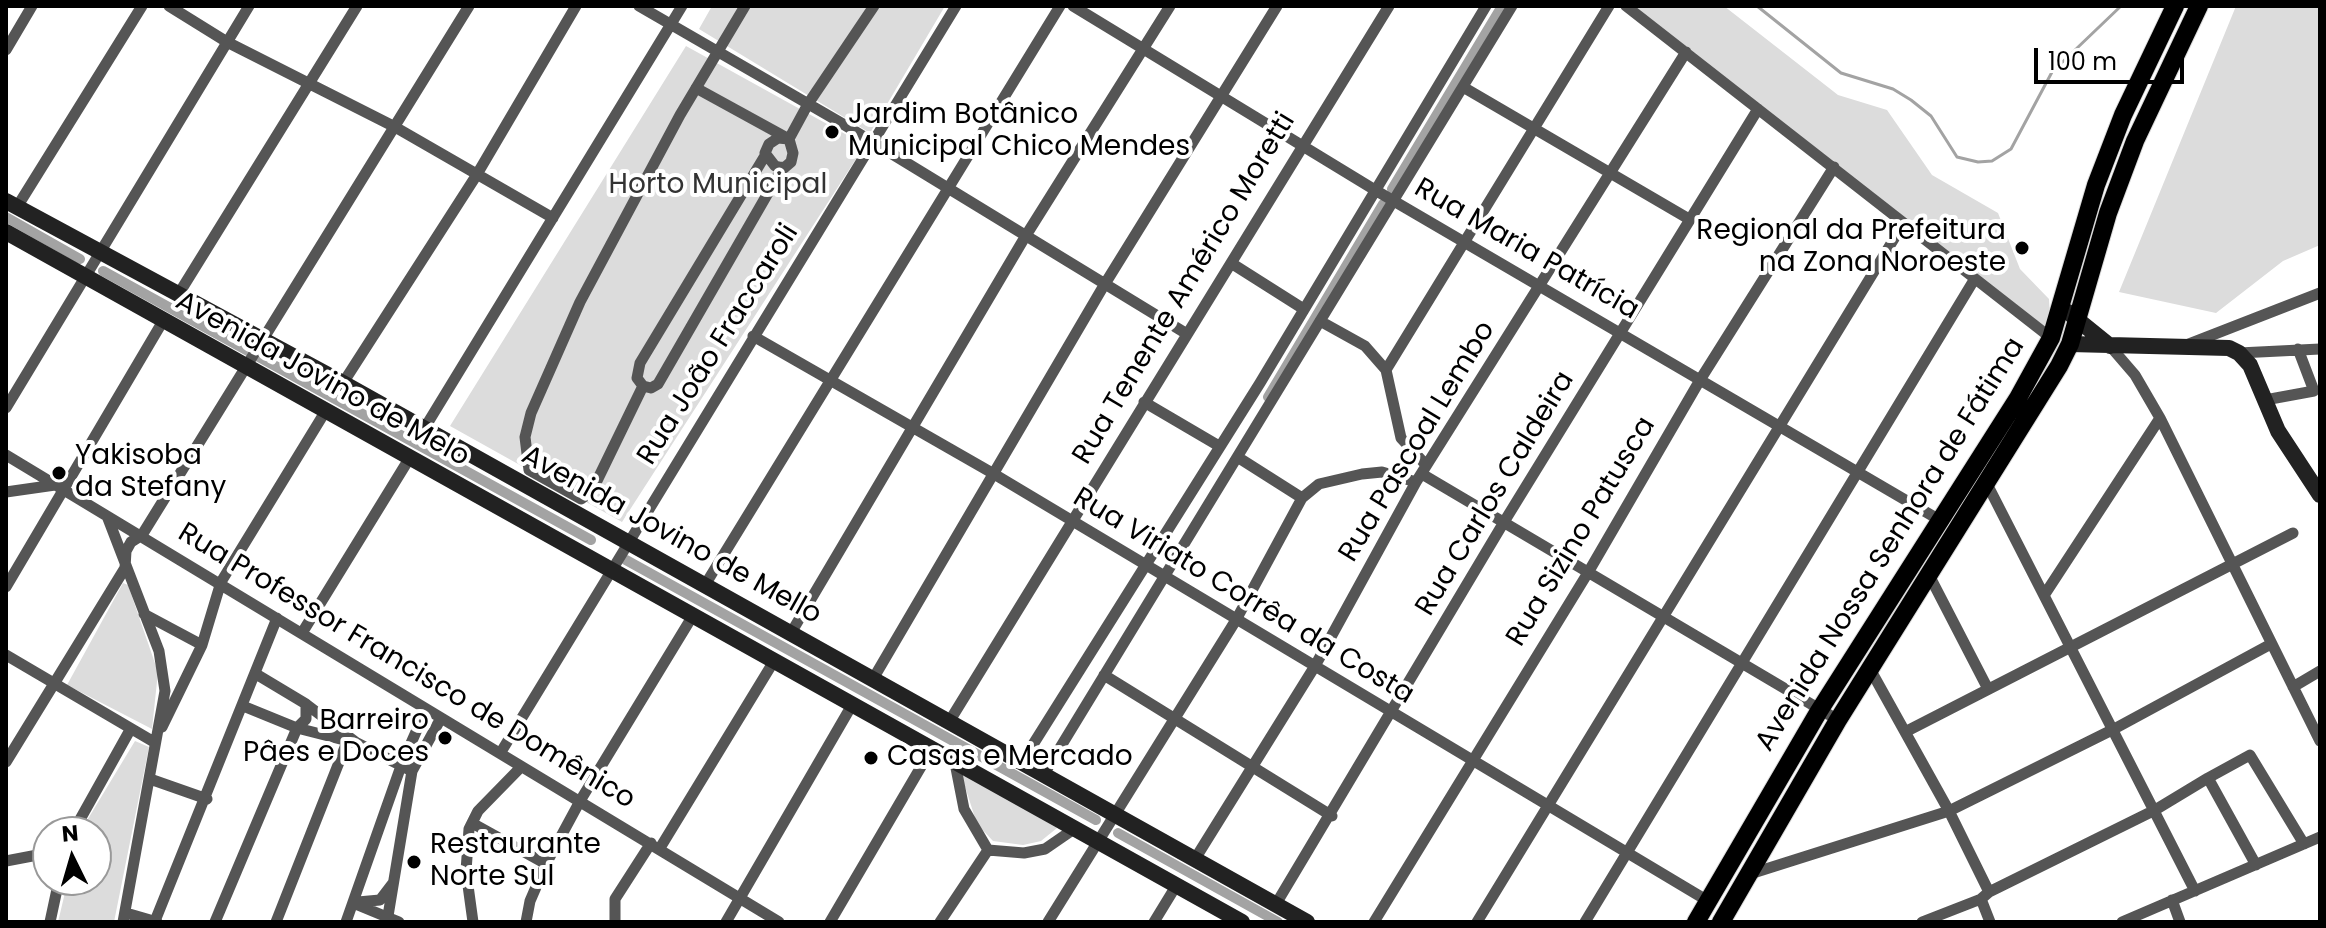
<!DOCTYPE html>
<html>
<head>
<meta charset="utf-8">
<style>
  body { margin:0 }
  #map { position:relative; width:2326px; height:928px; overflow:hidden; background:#fff; font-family:Poppins,sans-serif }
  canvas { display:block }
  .frame { position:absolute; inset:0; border:8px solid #000; pointer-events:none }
  .north { position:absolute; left:32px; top:816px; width:80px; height:80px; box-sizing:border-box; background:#fff; border:2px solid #999; border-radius:50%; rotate:355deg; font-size:22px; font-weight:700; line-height:32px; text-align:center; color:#000 }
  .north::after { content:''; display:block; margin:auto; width:28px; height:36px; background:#000; clip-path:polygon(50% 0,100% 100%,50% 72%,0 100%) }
  .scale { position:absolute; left:2034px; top:48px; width:150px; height:36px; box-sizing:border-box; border:4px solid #000; border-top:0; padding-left:10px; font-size:24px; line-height:28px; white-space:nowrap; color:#000; -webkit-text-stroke:6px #fff; paint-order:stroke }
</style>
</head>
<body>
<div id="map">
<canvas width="2326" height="928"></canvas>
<div class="frame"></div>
<div class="north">N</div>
<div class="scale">100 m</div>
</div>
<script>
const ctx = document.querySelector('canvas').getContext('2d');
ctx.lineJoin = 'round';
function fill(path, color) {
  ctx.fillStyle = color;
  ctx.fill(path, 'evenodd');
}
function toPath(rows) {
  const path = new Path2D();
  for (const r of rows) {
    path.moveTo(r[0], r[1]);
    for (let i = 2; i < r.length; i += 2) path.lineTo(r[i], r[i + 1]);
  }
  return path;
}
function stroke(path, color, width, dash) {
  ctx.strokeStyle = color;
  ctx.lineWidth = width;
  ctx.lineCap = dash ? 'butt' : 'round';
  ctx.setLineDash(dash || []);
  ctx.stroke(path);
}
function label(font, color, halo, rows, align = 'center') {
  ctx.font = font + ' Poppins,sans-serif';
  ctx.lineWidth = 8;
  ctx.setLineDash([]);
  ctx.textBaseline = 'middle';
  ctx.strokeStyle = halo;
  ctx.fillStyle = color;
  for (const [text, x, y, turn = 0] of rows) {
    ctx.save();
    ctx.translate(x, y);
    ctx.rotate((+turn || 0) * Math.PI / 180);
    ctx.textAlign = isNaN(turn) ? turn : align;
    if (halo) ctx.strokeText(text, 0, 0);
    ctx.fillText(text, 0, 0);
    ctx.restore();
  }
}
fill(toPath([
  [712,6,945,6,870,133,699,29],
  [1626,6,1724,6,1838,95,1887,110,1932,175,1998,213,2020,269,2049,299,2051,338],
  [2236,6,2320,6,2320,245,2283,261,2216,313,2119,292],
  [686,46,865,145,622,522,450,426],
  [123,583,128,585,158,672,152,729,67,685],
  [135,741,149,747,114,922,58,922,68,880,96,880,96,832,80,832],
  [960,771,1057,828,1041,841,1023,845,993,841,977,824]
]), '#dcdcdc');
stroke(toPath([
  [1757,6,1841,73,1893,89,1911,100,1931,116,1957,157,1978,162,1992,161,2011,149,2052,72,2121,6]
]), '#a3a3a3', 3);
stroke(toPath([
  [1392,189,1502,6],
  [6,217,80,259],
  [103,271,591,540],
  [1268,397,1383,204],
  [626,560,1096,820],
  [1118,833,1278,922]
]), '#a3a3a3', 10);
const primary = toPath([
  [1696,922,1819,711,2018,398,2051,338,2096,185,2123,115,2175,6],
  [1721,922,1838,720,2059,366,2070,344,2108,213,2135,141,2199,6]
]);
stroke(primary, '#dbdbdb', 20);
stroke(toPath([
  [169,6,227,42,395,127,553,218],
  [639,6,843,124,1187,334],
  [1073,6,1375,190,1943,522],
  [1626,6,2051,338],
  [6,50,32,6],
  [1463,87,1689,219],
  [696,88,789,139,793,153,791,162,784,168,775,166,765,153,769,144,778,138,789,139],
  [789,139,808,104,874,6],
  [766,154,640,363,637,378,643,386,651,388,658,384,783,167],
  [17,207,142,6],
  [1231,263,1302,308],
  [178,295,357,6],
  [1320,321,1365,346,1386,370,1401,438,1426,465],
  [753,336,994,474,1708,901],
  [2189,344,2320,293],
  [2110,346,2135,375,2160,418,2320,741],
  [2239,353,2320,349],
  [1386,370,1609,6],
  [343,383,476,176,576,6],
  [643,386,592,491,581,499,529,470,525,437,531,413,580,302,680,115,745,6],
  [2265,400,2314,391,2298,349],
  [1144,402,1219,446],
  [6,408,249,6],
  [424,429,682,6],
  [6,455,779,922],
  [1239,458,1302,498],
  [1422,474,1838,720],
  [1986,482,2195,891],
  [6,492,55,485],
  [107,516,159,651,165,691,123,922],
  [1929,575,1988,689],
  [705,585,1060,6],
  [6,587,163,321],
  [2045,594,2160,418],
  [144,614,202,645],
  [302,633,409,459],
  [791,633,1025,237,1170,6],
  [6,655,154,742],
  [1870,669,1949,811,1989,892],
  [256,674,306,704,357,743,408,769],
  [1104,675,1332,816],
  [873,679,1103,287,1277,6],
  [2293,687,2320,671],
  [243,706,297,728,352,742],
  [949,722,1389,6],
  [162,727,202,645,221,582,325,412],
  [1907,731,2293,533],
  [501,752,956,6],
  [6,762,125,568,126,551,131,542,142,535,469,6],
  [1022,762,1260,383,1486,6],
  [955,763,964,809,988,850,1024,853,1045,849,1074,829],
  [1044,774,1512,6],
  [150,779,207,799],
  [472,823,546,864],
  [73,832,130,730],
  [660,848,774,661],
  [1195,859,1315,666,1416,482,1686,52],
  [6,861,48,853],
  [2256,865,2208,778,2250,755,2304,844],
  [1750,874,1949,811,2114,729,2271,644],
  [1981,899,1990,922],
  [2172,900,2180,922],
  [358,902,380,900,393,883],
  [353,903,399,922],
  [1276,904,1504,522,1758,109],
  [126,913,157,922],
  [155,921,277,618],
  [50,922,59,880],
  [215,922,297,728,306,719,306,704],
  [276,922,349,737],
  [346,922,401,766,426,709],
  [387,922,412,771,441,718],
  [473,922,466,871,469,829,478,811,521,767],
  [526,922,530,901,546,864,580,801,692,617],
  [615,922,615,899,651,843],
  [726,922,852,705],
  [830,922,932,748],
  [940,922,988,850],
  [1048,922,1236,620,1302,498,1319,484,1362,474,1382,472,1416,482],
  [1154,922,1176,886],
  [1374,922,1589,571,1700,380,1834,167],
  [1477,922,1903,224],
  [1585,922,1974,280],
  [1922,922,1981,899,1989,892,2155,810,2208,778],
  [2122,922,2320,837]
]), '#555', 11);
stroke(toPath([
  [6,201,343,383,1307,922],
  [6,232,1242,922],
  [2068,312,2110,346],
  [2070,344,2229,348,2239,353,2250,365,2278,431,2320,495]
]), '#222', 16);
stroke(primary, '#000', 18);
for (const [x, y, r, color] of [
  [832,132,8,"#000"],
  [2022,248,8,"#000"],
  [59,473,8,"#000"],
  [445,738,8,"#000"],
  [871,758,8,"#000"],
  [414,862,8,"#000"]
]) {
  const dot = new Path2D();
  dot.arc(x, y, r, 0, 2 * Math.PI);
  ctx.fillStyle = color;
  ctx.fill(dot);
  stroke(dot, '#fff', 3);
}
label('28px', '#000', '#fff', [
  ["Jardim Botânico",848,116],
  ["Municipal Chico Mendes",848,148],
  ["Regional da Prefeitura",2006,232,"right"],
  ["na Zona Noroeste",2006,264,"right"],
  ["Yakisoba",75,457],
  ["da Stefany",75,489],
  ["Barreiro",429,722,"right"],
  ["Pâes e Doces",429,754,"right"],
  ["Casas e Mercado",887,758],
  ["Restaurante",430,846],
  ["Norte Sul",430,878]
], 'left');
label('28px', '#333', '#fff', [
  ["Horto Municipal",718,186]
]);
label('28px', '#000', '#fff', [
  ["Rua Maria Patrícia",1526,250,30],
  ["Rua Tenente Américo Moretti",1185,289,-59],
  ["Rua João Fraccaroli",719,345,-58],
  ["Avenida Jovino de Melo",322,380,29],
  ["Rua Pascoal Lembo",1418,442,-59],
  ["Rua Carlos Caldeira",1496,494,-59],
  ["Rua Sizino Patusca",1582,532,-59],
  ["Avenida Jovino de Mello",671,536,29],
  ["Avenida Nossa Senhora de Fátima",1891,545,-58],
  ["Rua Viriato Corrêa da Costa",1243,597,31],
  ["Rua Professor Francisco de Domênico",406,667,31]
]);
</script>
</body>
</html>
